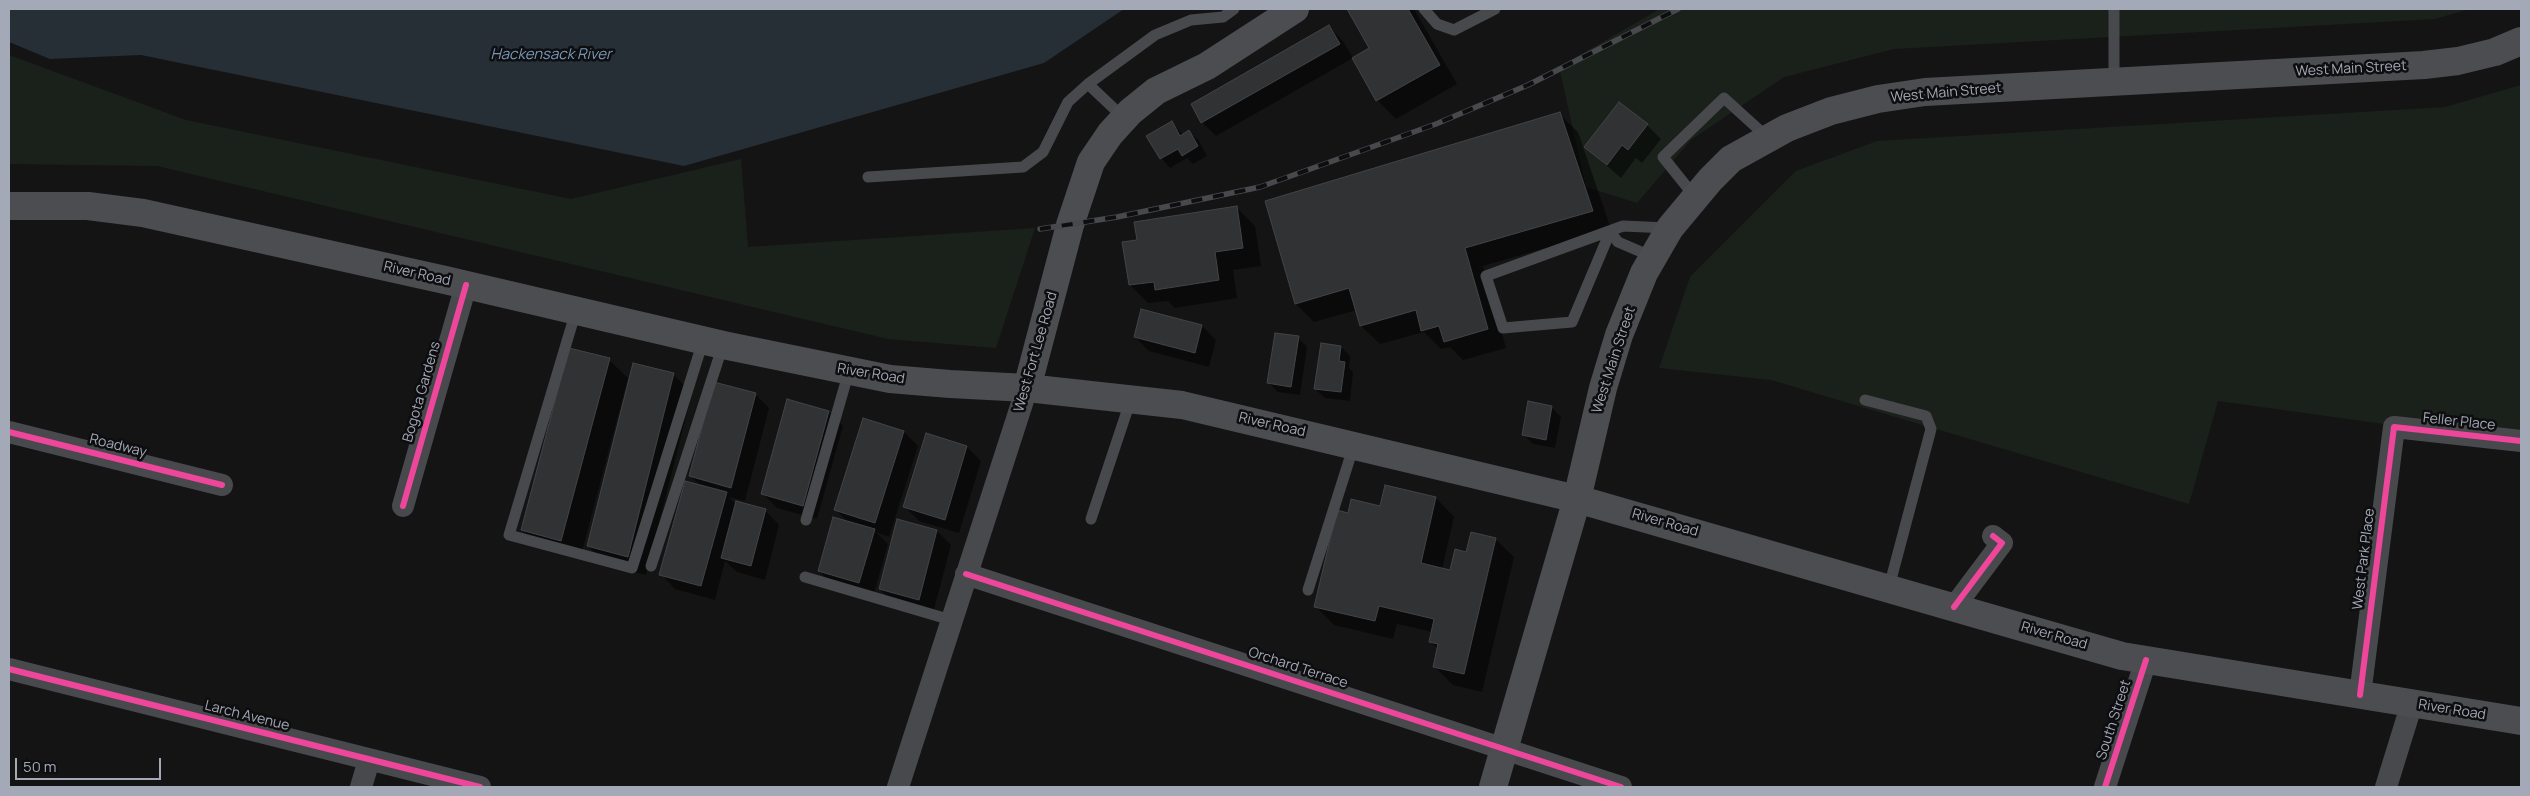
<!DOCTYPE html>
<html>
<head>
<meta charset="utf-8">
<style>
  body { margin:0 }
  #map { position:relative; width:2530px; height:796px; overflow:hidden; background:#141414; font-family:Manrope,sans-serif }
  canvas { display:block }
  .frame { position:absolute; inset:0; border:10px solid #a3a9b6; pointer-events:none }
  .scale { position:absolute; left:15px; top:758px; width:146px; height:22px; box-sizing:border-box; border:2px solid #a3a9b6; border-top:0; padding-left:6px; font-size:15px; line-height:18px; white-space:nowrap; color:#a3a9b6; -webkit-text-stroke:4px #0e0e10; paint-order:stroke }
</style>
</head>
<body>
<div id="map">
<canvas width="2530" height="796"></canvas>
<div class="frame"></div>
<div class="scale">50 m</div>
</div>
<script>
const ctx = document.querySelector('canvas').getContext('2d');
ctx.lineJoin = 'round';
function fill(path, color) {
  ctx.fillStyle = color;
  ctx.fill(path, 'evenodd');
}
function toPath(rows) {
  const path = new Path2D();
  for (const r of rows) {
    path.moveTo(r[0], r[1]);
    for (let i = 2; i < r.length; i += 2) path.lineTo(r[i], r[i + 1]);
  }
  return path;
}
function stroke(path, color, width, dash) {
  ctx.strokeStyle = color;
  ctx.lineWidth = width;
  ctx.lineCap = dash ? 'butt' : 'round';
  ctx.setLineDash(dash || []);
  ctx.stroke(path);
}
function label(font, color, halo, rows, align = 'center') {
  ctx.font = font + ' Manrope,sans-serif';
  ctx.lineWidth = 5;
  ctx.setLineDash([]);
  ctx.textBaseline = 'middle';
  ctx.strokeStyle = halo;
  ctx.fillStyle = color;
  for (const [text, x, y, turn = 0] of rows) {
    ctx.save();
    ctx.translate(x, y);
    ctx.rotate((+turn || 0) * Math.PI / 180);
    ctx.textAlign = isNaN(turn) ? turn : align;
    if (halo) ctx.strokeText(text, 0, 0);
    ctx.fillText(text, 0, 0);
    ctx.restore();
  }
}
fill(toPath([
  [1660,9,2469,9,2435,19,1894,49,1784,77,1691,140,1637,203,1586,187,1559,67],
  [9,55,186,120,571,199,741,159,748,247,1035,228,996,348,888,339,157,166,9,164],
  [2521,85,2521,443,2218,401,2189,504,1771,380,1659,368,1690,277,1796,171,1877,141,2445,107]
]), '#1a211b');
fill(toPath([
  [9,9,1124,9,1044,63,684,166,141,55,50,59,9,42]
]), '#262e36');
fill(toPath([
  [1348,9,1414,9,1457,84,1396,119,1377,100,1353,58,1216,136,1202,122,1329,27,1343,41,1353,58,1371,48],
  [1559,114,1578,132,1611,229,1483,266,1506,348,1463,360,1450,347,1441,349,1424,332,1380,344,1361,326,1357,310,1314,322,1296,304],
  [1172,123,1183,135,1189,132,1199,141,1207,156,1193,164,1187,158,1170,168,1161,158],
  [1647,125,1661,139,1642,163,1636,158,1621,178,1585,147],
  [1237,208,1255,226,1261,266,1233,270,1237,298,1175,308,1168,301,1148,303,1130,285,1138,241],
  [1202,326,1216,340,1209,367,1149,351,1135,337],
  [1298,338,1307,347,1300,395,1278,392,1269,383],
  [1341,347,1350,356,1349,368,1353,372,1350,401,1325,398,1315,389],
  [609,360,628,378,580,559,541,548,522,530],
  [673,374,692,393,646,575,607,565,588,546],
  [755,394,769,408,745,501,729,497,735,503,765,510,779,525,765,580,737,572,725,561,715,600,675,589,661,574,701,486,690,476],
  [788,401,829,412,843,426,817,519,777,508,763,494],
  [1529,403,1552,408,1561,417,1555,448,1533,444,1523,434],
  [864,419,904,432,918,446,889,537,876,532,888,544,873,597,833,585,819,571,848,522,836,510],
  [967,447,981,461,959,533,919,521,905,507],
  [1436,498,1454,517,1442,569,1451,571,1467,553,1495,539,1514,557,1482,692,1453,685,1434,666,1438,649,1430,642,1433,632,1397,624,1393,639,1334,625,1316,607,1349,514],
  [898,521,937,531,951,545,933,613,894,603,880,589]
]), '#0007');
const building = toPath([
  [1347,9,1408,9,1440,65,1376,101,1352,58,1369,48,1347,9],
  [1329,25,1340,44,1201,123,1191,104,1329,25],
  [1619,102,1648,124,1628,150,1622,145,1607,165,1584,147,1619,102],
  [1560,112,1593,211,1465,248,1488,329,1444,342,1439,326,1421,331,1416,310,1360,326,1349,288,1295,304,1265,201,1560,112],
  [1172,121,1180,136,1189,130,1198,146,1182,156,1178,149,1160,159,1146,136,1172,121],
  [1237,206,1243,248,1215,252,1219,280,1155,290,1154,282,1129,285,1122,242,1137,240,1134,222,1237,206],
  [1141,309,1202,325,1195,353,1134,337,1141,309],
  [1275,333,1299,336,1291,387,1267,383,1275,333],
  [1321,343,1341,346,1339,361,1345,362,1341,392,1314,389,1321,343],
  [569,348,610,358,561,541,521,530,569,348],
  [633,363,674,373,628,557,587,546,633,363],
  [714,382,756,393,731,488,689,476,714,382],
  [787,399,829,411,803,506,761,494,787,399],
  [1528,401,1552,406,1546,440,1522,435,1528,401],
  [863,418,904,431,875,523,834,510,863,418],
  [926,433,967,446,945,520,903,507,926,433],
  [685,481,727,492,701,586,659,575,685,481],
  [1385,485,1436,497,1421,563,1450,570,1455,549,1466,552,1471,532,1496,538,1464,674,1433,667,1438,644,1429,642,1434,619,1379,606,1375,621,1314,607,1337,510,1348,513,1351,499,1380,506,1385,485],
  [736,501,766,509,751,566,721,558,736,501],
  [833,517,875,529,859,583,818,571,833,517],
  [897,519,937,530,919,600,879,589,897,519]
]);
fill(building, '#313233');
stroke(building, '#424448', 1);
stroke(toPath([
  [1424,9,1437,24,1454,30,1495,9],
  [2114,9,2114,82],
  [1088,84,1155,35,1191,20,1223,17,1234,9],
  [868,177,1023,167,1043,152,1068,102,1088,84,1125,119],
  [1695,197,1663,157,1724,98,1767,137],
  [1610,232,1572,322,1503,328,1486,276,1623,226,1668,228],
  [1610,232,1618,242,1653,257],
  [576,311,509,535,632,568,703,341],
  [1865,400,1926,416,1931,429,1889,587],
  [1091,519,1131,399],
  [806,520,849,371],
  [651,566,723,345],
  [805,577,951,620],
  [1308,590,1354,445]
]), '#48494d', 11);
stroke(toPath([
  [9,432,222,485],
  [403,506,466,285],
  [966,574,1621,787],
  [1954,607,2002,543,1993,536],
  [9,669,480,787],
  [2360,695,2394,427,2521,441],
  [361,787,369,760],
  [898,787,1027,388],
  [2105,787,2146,660],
  [2386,787,2412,703]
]), '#48494d', 22);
stroke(toPath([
  [9,206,88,206,143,213,445,280,723,345,890,379,950,384,1027,388,1182,405,1577,499,2122,656,2521,721],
  [1027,388,1070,225,1091,162,1110,134,1130,112,1156,91,1207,66,1295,9],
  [1493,787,1577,499,1603,388,1619,335,1644,273,1670,228,1710,180,1731,159,1787,128,1831,111,1878,99,1925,92,2424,65,2458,61,2495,52,2521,41]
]), '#4b4d51', 28);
const rail = toPath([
  [1040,229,1117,217,1260,187,1436,124,1528,85,1678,9]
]);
stroke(rail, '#47494c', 5.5);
stroke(rail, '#0e0e10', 4, [11]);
stroke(toPath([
  [9,432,222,485],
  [403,506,466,285],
  [966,574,1621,787],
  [1954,607,2002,543,1993,536],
  [9,669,480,787],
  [2360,695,2394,427,2521,441],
  [2105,787,2146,660]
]), '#ed469a', 6);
label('14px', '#a3a9b6', '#0e0e10', [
  ["West Main Street",2351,69,-3],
  ["West Main Street",1946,93,-5],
  ["River Road",417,274,13],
  ["West Fort Lee Road",1036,352,-74],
  ["West Main Street",1614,360,-72],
  ["River Road",871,374,9],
  ["Bogota Gardens",422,392,-74],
  ["Feller Place",2459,422,6],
  ["River Road",1272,425,13],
  ["Roadway",118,446,14],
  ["River Road",1665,523,16],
  ["West Park Place",2364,559,-83],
  ["River Road",2054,636,16],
  ["Orchard Terrace",1298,668,18],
  ["River Road",2452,710,9],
  ["Larch Avenue",247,716,14],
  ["South Street",2114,720,-72]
]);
label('italic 15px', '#7796b5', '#0e0e10', [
  ["Hackensack River",551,55]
]);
</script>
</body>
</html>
